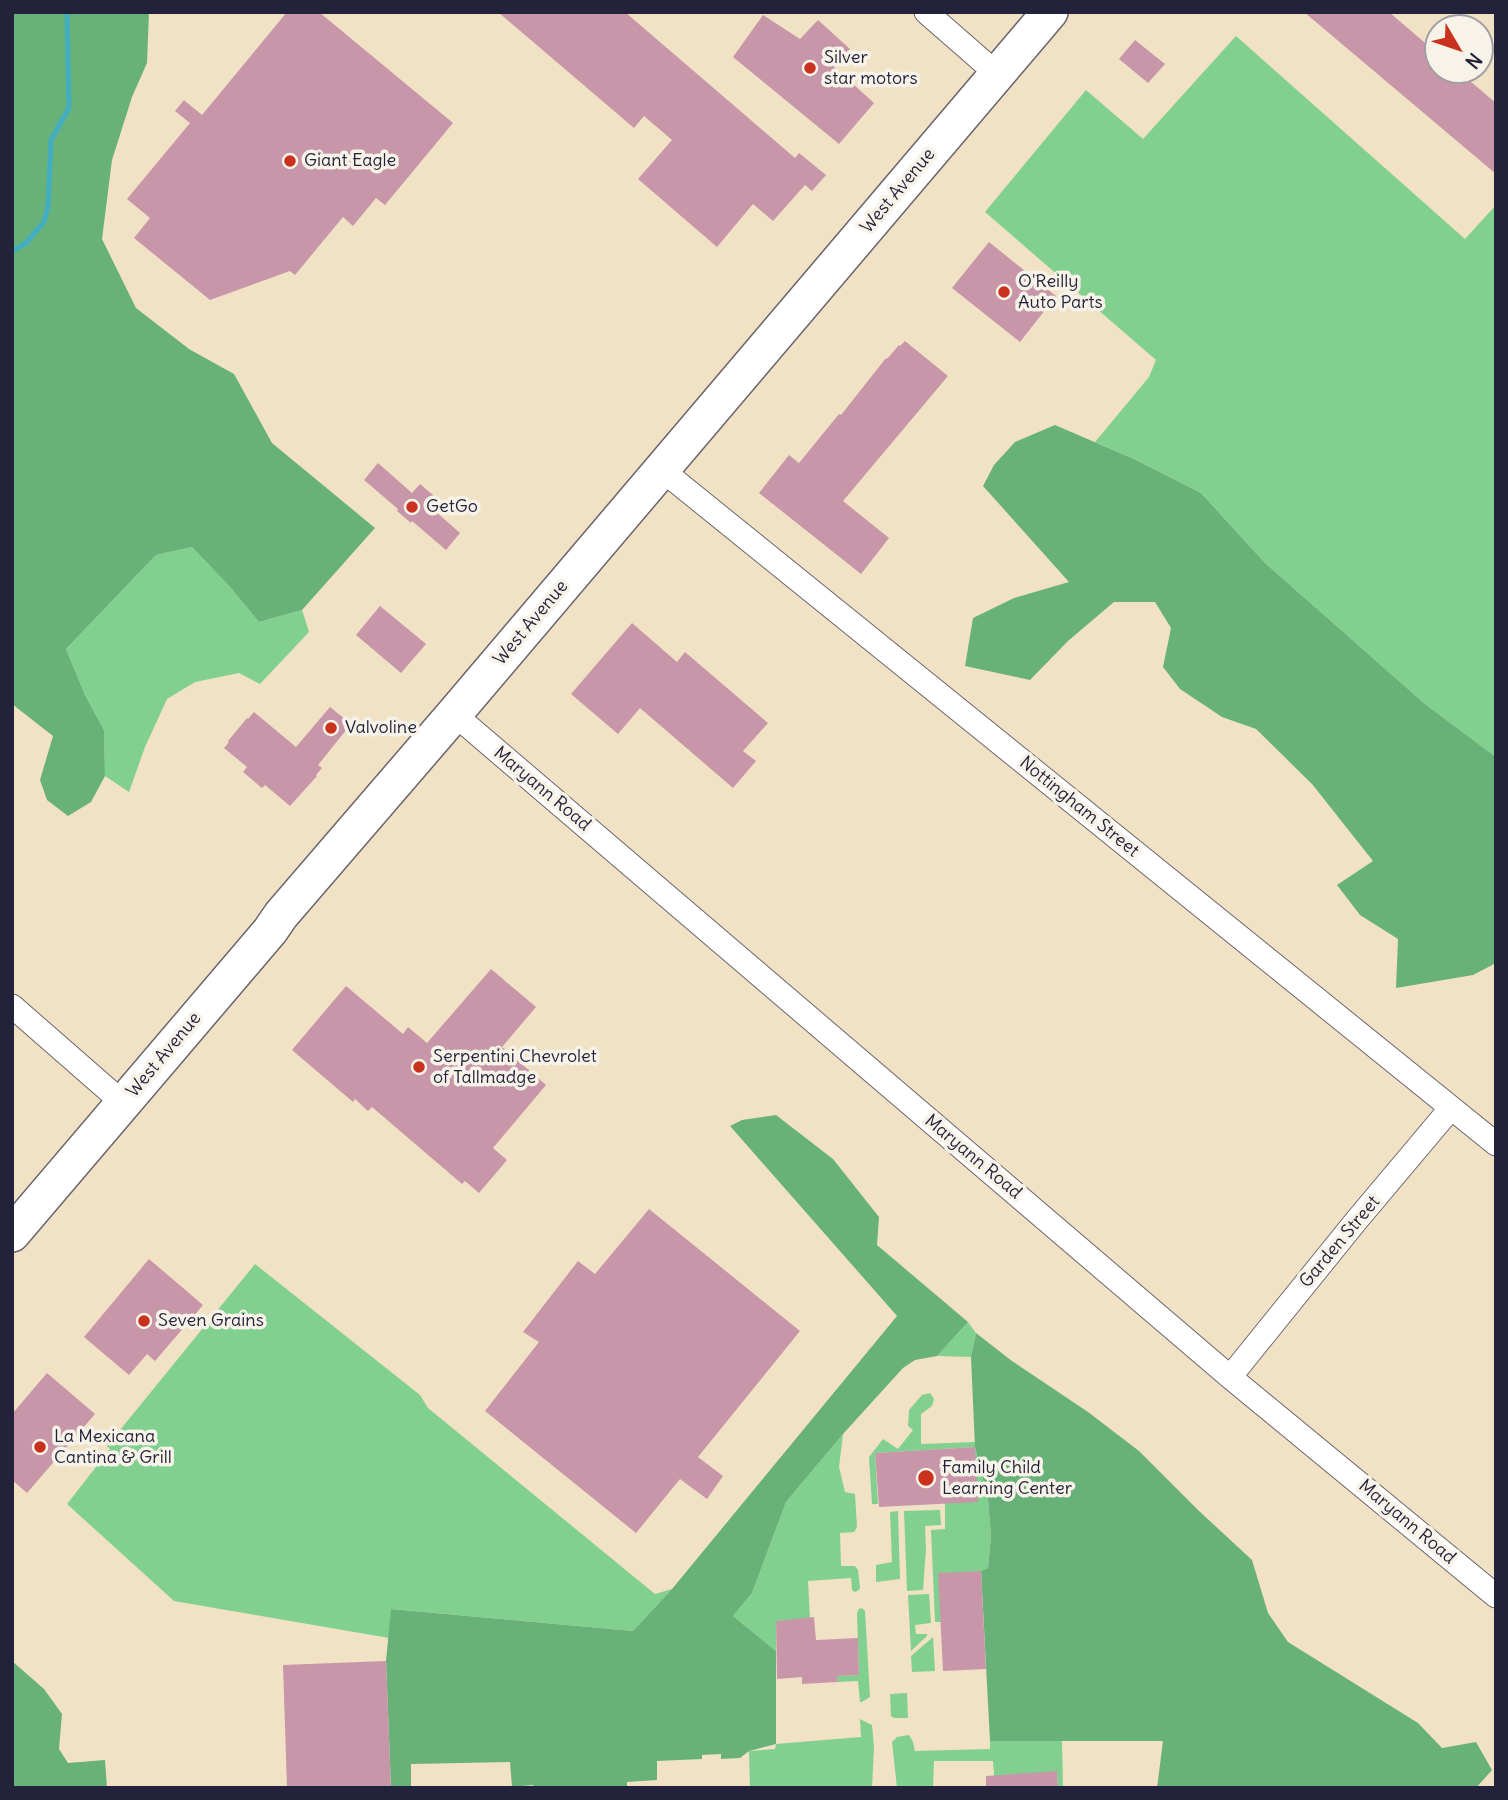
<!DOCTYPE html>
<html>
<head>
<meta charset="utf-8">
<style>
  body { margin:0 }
  #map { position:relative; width:1508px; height:1800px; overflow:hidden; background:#f1e2c6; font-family:Delius,sans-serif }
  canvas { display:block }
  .frame { position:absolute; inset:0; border:14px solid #22223b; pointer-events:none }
  .north { position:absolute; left:1424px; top:14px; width:70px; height:70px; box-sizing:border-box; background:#f7f3e8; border:2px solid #a29fa3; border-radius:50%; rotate:129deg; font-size:19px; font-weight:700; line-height:28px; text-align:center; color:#22223b }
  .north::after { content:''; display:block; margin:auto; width:24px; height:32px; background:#c8321e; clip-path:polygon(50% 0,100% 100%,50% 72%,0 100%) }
</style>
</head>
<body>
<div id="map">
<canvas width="1508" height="1800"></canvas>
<div class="frame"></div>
<div class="north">N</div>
</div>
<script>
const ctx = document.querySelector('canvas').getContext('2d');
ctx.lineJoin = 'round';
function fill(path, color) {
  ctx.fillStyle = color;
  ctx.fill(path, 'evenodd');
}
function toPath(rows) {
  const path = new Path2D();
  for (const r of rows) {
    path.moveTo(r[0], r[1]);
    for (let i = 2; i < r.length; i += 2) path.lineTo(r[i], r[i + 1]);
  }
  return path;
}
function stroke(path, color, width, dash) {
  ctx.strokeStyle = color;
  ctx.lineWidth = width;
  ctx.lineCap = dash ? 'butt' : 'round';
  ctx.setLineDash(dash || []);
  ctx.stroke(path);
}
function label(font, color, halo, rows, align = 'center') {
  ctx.font = font + ' Delius,sans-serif';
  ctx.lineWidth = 7;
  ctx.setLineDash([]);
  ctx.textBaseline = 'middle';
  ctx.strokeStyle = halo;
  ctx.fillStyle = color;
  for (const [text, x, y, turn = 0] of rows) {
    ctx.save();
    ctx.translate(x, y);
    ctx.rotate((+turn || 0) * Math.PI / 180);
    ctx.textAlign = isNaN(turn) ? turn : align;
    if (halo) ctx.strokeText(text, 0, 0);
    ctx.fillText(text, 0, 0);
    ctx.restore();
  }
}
fill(toPath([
  [1236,36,1465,239,1496,205,1496,757,1425,704,1265,563,1201,493,1134,459,1095,442,1149,377,1156,360,985,212,1086,90,1143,139],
  [192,547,230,587,259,622,302,610,309,632,260,684,239,673,195,682,167,699,145,747,129,792,105,776,104,730,85,695,66,649,156,555],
  [255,1264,420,1395,428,1408,655,1594,672,1589,633,1631,392,1609,389,1638,174,1601,67,1504,110,1449,107,1446],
  [968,1322,976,1333,971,1357,937,1356],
  [930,1393,934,1399,932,1406,921,1414,921,1444,975,1442,975,1447,988,1500,991,1536,988,1568,981,1571,939,1574,941,1622,935,1622,931,1530,945,1529,945,1503,975,1447,875,1453,878,1504,872,1504,869,1457,883,1439,898,1449,913,1430,908,1426,909,1410,922,1395],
  [843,1434,839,1467,845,1492,855,1494,857,1527,854,1532,840,1533,841,1566,855,1566,858,1570,860,1588,859,1590,855,1592,852,1590,851,1578,808,1581,810,1618,776,1621,776,1651,733,1616,752,1593,786,1502],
  [940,1510,941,1525,925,1526,926,1549,923,1590,907,1591,904,1511],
  [898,1511,900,1579,876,1582,876,1565,892,1562,890,1512],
  [929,1594,931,1623,915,1625,916,1634,927,1634,927,1636,911,1651,908,1595],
  [862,1608,865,1611,870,1697,862,1702,860,1702,858,1681,838,1682,837,1676,859,1675,857,1613,859,1609],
  [933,1637,935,1671,912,1672,911,1656],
  [907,1693,908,1718,894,1718,891,1716,890,1694],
  [860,1719,872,1725,874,1747,872,1788,750,1788,749,1751,775,1749,776,1744,861,1737],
  [909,1735,913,1742,915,1751,990,1749,990,1741,1062,1741,1063,1788,1058,1788,1057,1772,1004,1775,995,1788,993,1761,934,1761,933,1788,897,1788,892,1742,897,1737]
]), '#81d08f');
fill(toPath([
  [12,12,149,12,147,63,132,97,112,160,102,239,136,308,189,349,234,374,272,443,375,528,302,610,259,622,230,587,192,547,156,555,66,649,85,695,104,730,105,776,91,802,68,816,47,800,40,780,53,736,12,704],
  [1055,425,1134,459,1201,493,1265,563,1425,704,1496,757,1496,963,1473,975,1396,988,1398,939,1360,915,1337,885,1373,861,1312,784,1256,729,1222,717,1180,689,1163,667,1171,628,1155,602,1114,602,1068,641,1030,680,965,666,973,618,1014,598,1069,582,983,486,994,465,1015,442],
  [776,1115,833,1159,879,1217,877,1245,968,1322,937,1356,915,1360,903,1368,843,1434,786,1502,752,1593,733,1616,776,1651,776,1744,749,1751,740,1758,721,1759,721,1754,702,1755,702,1759,657,1761,657,1780,627,1782,627,1788,534,1788,533,1785,512,1787,510,1762,411,1764,411,1788,391,1788,386,1661,391,1609,633,1631,672,1589,897,1316,730,1126,742,1120],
  [976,1333,1012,1361,1088,1412,1139,1451,1198,1510,1252,1560,1268,1613,1288,1642,1418,1723,1442,1748,1476,1742,1492,1770,1476,1788,1157,1788,1163,1741,990,1741,981,1571,988,1568,991,1536,988,1500,975,1447,971,1357],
  [12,1661,44,1689,62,1714,59,1749,68,1763,105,1760,107,1788,12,1788]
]), '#68b27a');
stroke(toPath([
  [12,251,25,244,44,222,48,206,51,140,69,108,67,12]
]), '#43adc2', 5);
fill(toPath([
  [287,12,319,12,453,123,385,205,376,198,353,226,343,217,295,275,290,271,210,300,134,238,150,218,127,199,190,123,175,111,184,100,202,115],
  [498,12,625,12,795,158,799,153,826,175,812,191,805,185,773,221,753,204,717,247,638,179,672,140,644,116,634,128],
  [1304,12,1389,12,1438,54,1438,70,1457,70,1496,103,1496,174],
  [763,15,800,39,818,20,850,49,833,66,874,103,839,144,733,57],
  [1135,40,1165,64,1148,83,1119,59],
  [989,242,1056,296,1020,342,952,288],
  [905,341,948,376,843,501,889,538,861,574,759,493,789,455,799,463,839,414,841,415,886,358,887,359,899,345,900,346],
  [378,463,412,493,420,484,434,496,427,504,460,533,446,550,412,521,411,523,397,511,398,509,364,480],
  [380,606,426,644,401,673,356,635],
  [632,623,677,662,685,652,768,723,743,751,756,761,733,788,640,708,618,734,571,694],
  [330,707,351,724,318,765,322,768,316,775,317,776,290,806,265,785,262,788,243,772,247,767,224,748,229,742,228,741,247,718,248,719,254,712,296,747],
  [491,969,536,1007,502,1047,546,1085,493,1148,507,1160,479,1193,465,1181,462,1184,372,1107,368,1111,355,1099,353,1102,292,1050,346,986,403,1034,408,1027,427,1043],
  [649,1209,800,1331,698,1457,723,1476,707,1499,680,1479,636,1533,485,1411,539,1342,523,1332,578,1261,595,1274],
  [149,1259,203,1305,155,1361,147,1354,129,1375,84,1337],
  [47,1373,95,1414,27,1493,12,1480,12,1414],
  [975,1447,978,1502,879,1507,875,1453],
  [981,1571,986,1669,943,1671,938,1573],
  [814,1617,816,1640,858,1638,859,1675,837,1676,838,1682,802,1684,802,1677,777,1679,776,1621],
  [386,1661,391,1788,287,1788,283,1665],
  [1057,1771,1058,1788,986,1788,986,1776]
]), '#c796a9');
const street = toPath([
  [926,12,997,74],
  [662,470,1496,1144],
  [454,714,1230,1377,1496,1596],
  [12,1006,123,1103],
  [1230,1377,1356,1221,1451,1108]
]);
const primary = toPath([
  [12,1234,270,931,281,915,454,714,1050,12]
]);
stroke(street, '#6a656c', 25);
stroke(primary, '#6a656c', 38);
stroke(street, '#fff', 23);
stroke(primary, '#fff', 35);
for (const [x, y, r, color] of [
  [810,68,7,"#c8321e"],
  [290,161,7,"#c8321e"],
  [1004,292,7,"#c8321e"],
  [412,507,7,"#c8321e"],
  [331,728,7,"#c8321e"],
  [419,1067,7,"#c8321e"],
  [144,1321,7,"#c8321e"],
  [40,1447,7,"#c8321e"],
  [926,1478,9,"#c8321e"]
]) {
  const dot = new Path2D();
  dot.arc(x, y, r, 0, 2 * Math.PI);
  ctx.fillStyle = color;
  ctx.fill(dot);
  stroke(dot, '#f7f3e8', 2.5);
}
label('18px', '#22223b', '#f7f3e8', [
  ["Silver",824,58],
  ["star motors",824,79],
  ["Giant Eagle",304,161],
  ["O'Reilly",1018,282],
  ["Auto Parts",1018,303],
  ["GetGo",426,507],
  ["Valvoline",345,728],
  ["Serpentini Chevrolet",433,1057],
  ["of Tallmadge",433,1078],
  ["Seven Grains",158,1321],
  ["La Mexicana",54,1437],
  ["Cantina & Grill",54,1458],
  ["Family Child",942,1468],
  ["Learning Center",942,1489]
], 'left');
label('18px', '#22223b', '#f7f3e8', [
  ["West Avenue",898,191,-50],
  ["West Avenue",531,623,-50],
  ["Maryann Road",542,789,40],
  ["Nottingham Street",1079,807,39],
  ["West Avenue",164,1055,-50],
  ["Maryann Road",973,1157,40],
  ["Garden Street",1340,1242,-50],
  ["Maryann Road",1407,1522,40]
]);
</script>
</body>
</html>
